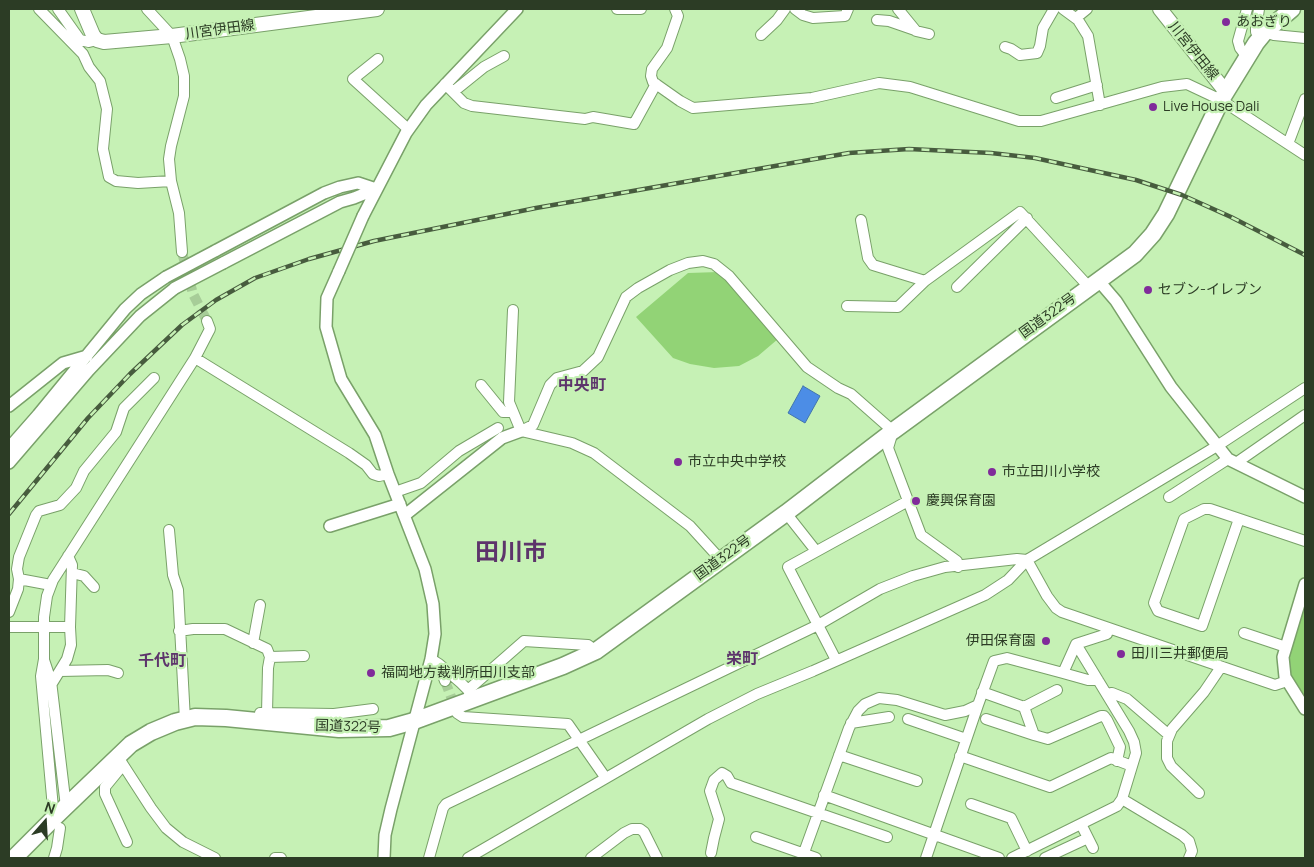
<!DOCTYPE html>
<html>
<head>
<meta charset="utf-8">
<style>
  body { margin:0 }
  #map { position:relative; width:1314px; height:867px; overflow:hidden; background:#c6f1b5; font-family:Manrope,sans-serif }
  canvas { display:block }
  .frame { position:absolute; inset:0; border:10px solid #2c3c25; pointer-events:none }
  .north { position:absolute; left:20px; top:797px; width:50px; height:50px; -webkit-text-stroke:4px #c6f1b5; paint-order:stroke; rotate:19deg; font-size:14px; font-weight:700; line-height:20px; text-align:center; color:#2c3c25 }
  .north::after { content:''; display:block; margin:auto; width:18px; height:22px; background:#2c3c25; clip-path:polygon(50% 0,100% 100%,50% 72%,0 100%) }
</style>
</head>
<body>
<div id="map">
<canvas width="1314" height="867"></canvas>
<div class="frame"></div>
<div class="north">N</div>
</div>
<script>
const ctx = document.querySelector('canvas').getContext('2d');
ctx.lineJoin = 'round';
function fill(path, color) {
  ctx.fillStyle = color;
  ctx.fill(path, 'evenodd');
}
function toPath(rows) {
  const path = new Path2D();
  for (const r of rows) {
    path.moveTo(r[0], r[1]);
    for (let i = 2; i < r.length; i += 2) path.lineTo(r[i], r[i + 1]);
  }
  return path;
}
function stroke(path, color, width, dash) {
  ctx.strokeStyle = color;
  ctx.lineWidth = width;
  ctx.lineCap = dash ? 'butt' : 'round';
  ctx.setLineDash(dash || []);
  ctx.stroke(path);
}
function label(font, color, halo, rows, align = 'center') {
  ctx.font = font + ' Manrope,"Noto Sans JP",sans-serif';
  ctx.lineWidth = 4.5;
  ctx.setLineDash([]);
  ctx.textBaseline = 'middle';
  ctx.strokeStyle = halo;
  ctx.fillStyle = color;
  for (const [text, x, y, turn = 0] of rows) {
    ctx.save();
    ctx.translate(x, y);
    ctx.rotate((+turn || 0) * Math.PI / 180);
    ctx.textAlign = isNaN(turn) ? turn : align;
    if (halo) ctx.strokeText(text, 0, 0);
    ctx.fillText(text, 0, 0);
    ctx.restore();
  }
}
fill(toPath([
  [719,272,778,339,758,356,739,366,714,368,690,364,673,358,636,317,688,273],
  [1305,600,1305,699,1301,695,1289,674,1288,663,1294,633]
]), '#92d376');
const water = toPath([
  [803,386,820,396,805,423,788,413,803,386]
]);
fill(water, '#4c8de6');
stroke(water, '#4275ac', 1);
stroke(toPath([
  [182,252,193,294,207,321],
  [445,681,456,710]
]), '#a7cd98', 10, [10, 5]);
const minor = toPath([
  [39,9,83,54,89,67,100,81,107,109,103,149,109,177,116,181,138,183,171,181],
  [58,9,80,40,89,42,97,40],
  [147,9,172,36,180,59,184,76,184,96,171,146,169,159,171,181,179,213,182,252],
  [617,9,641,9],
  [675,9,678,16,667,48,652,69,651,76,653,82,680,101,693,108,812,98,879,83,910,87,1019,121,1041,121,1162,87,1187,84,1221,100,1305,155],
  [795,9,803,15,813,18,845,16,848,9],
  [898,9,916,31,929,34],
  [1063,9,1078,20,1088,36,1100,105],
  [1247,9,1238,41,1240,48,1247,57],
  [1259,9,1256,28,1256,32,1261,37],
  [1076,18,1087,9],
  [877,20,889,21,915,30],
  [1265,32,1274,35,1305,38],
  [761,35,777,20,785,9],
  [1005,47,1011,49,1020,55,1037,53,1040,46,1043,28,1054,9],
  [378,59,353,79,408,129],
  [445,84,464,103,472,106,585,119,593,117,634,124,656,84],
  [453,92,484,67,504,56],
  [1056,98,1097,85],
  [1288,144,1305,99],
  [861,220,868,258,873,265,925,281,1020,212,1089,287],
  [957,287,1027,218],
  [847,306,898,307,925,281],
  [513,310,509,402,521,431],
  [195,358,349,453,366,465,373,474,379,476,388,474],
  [481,385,503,412,512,412],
  [521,431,533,425,550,385,557,378,583,371,598,357,626,297,638,288,670,270,688,263,703,261,714,264,729,276,807,367,838,388,851,394,893,431,888,448,921,535,957,561,958,567],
  [521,431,572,443,594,453,690,526,721,560],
  [1236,463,1305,415],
  [395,492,421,483,459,451,498,428],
  [1169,497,1228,459],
  [786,513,816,551],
  [1239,519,1202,626,1158,611,1154,603,1184,519,1204,509,1210,509,1305,541],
  [169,530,173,575,178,590,185,720],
  [68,556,72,565,70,627],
  [1027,560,1047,596,1056,608,1062,612,1275,685,1287,681],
  [72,573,84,576,94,587],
  [19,579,17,569,19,557,36,515,39,511,60,505,76,488,84,471,116,432,124,408,154,378],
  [9,612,18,589,19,579,51,585],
  [9,627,70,627,71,645,67,659,51,685],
  [179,631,193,629,225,629,267,649,270,657,304,656],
  [1244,633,1286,647],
  [253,643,260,605],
  [431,659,439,664,461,683,468,690,470,695],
  [44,660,51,681,66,807],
  [836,660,788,567,908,501],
  [443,668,442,673,445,681],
  [60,671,108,670,118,673],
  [1063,673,1088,680,1098,680],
  [468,690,524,641,588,645,596,651],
  [982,692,1024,707,1057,690],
  [1107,694,1112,693,1127,699,1169,735],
  [260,713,267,713,268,668,270,657],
  [267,713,334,714,373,709],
  [457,713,463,717,568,724,605,777],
  [908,719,966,739],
  [986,719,1034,735,1024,707],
  [851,723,889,717],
  [1034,735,1048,739,1101,716,1104,716,1107,720,1120,747,1117,761],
  [839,755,917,781],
  [960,756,1050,787,1111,758,1132,766],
  [118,757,151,808,166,828,183,842,215,858],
  [123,765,105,787,105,794,127,842],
  [1199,793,1171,766,1167,758,1167,741,1172,729,1204,692,1221,667],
  [824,795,999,858],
  [1122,799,1182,835,1189,841,1192,851,1189,858],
  [971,804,1011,818,1027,851],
  [53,808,41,676,44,659,44,617,47,596,53,580,195,358,210,329,207,321],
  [1081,824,1093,848],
  [756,837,816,858],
  [711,853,714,838,719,819,710,791,714,780,722,773,727,776,731,783,887,837],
  [54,858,57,848,60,828],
  [275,858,281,858],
  [429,858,443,808,446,804,818,625,880,589,913,576,945,567,1017,559,1027,560],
  [468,858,708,719,757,694,813,671,985,595,1008,580,1027,560,1217,446,1305,388],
  [591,858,624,833,632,829,640,829,644,832,657,858],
  [802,858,849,728,858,711,865,704,879,698,897,700,945,715,965,711,978,705],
  [926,858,978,705,994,661,1007,658,1063,673,1076,644,1107,634,1108,628],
  [1012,858,1117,806,1122,799,1136,753,1134,742,1129,731,1076,644],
  [1045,858,1088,838]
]);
const tertiary = toPath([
  [363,216,406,133,426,105,517,9],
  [215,251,324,193,340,187,358,183,376,189],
  [223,263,340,202,354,198,376,189],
  [339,271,327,298,326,327,341,379,375,435,388,474,425,569,433,604,435,634,431,659,391,809,385,835,384,858],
  [1098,280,1116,301,1171,387,1228,459,1305,497],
  [9,406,63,363,87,356],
  [9,448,38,415,125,309,141,294,166,277],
  [9,463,89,370,140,316,175,288],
  [405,515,502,438,521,431],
  [330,526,400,504],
  [1305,584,1283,657,1285,677,1305,709]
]);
const secondary = toPath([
  [82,9,93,35,97,40,104,42,172,36,377,9],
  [1160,9,1226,92]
]);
const trunk = toPath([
  [14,858,56,816,131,744,151,732,175,722,195,717,226,718,339,729,389,728,414,721,563,666,596,651,786,513,893,431,1135,254,1153,234,1166,214,1221,100,1256,43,1265,32,1292,9]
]);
stroke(minor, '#79a169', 12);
stroke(tertiary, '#79a169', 14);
stroke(secondary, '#79a169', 16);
stroke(trunk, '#79a169', 19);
stroke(minor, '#fff', 10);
stroke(tertiary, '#fff', 11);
stroke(secondary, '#fff', 14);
stroke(trunk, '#fff', 16);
const rail = toPath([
  [9,514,88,418,130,374,182,325,216,300,255,278,309,259,374,241,536,208,849,153,909,149,991,153,1035,158,1136,180,1182,195,1231,217,1305,255]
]);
stroke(rail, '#475c3e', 4.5);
stroke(rail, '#c6f1b5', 2.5, [8]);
const tertiaryBridge = toPath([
  [339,271,363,216],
  [166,277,215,251],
  [175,288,223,263]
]);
stroke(tertiaryBridge, '#79a169', 14, []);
stroke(tertiaryBridge, '#fff', 11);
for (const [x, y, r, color] of [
  [1226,22,5,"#802b9a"],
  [1153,107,5,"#802b9a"],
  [1148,290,5,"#802b9a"],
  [678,462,5,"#802b9a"],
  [992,472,5,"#802b9a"],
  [916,501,5,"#802b9a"],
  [1046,641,5,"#802b9a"],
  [1121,654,5,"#802b9a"],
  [371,673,5,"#802b9a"]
]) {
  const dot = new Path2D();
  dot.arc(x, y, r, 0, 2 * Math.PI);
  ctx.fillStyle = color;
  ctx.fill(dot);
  stroke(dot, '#c6f1b5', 2);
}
label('14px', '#2c3c25', '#c6f1b5', [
  ["あおぎり",1236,22],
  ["Live House Dali",1163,107],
  ["セブン-イレブン",1158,290],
  ["市立中央中学校",688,462],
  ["市立田川小学校",1002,472],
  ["慶興保育園",926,501],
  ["伊田保育園",1036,641,"right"],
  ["田川三井郵便局",1131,654],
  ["福岡地方裁判所田川支部",381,673]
], 'left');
label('14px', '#2c3c25', '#c6f1b5', [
  ["川宮伊田線",220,30,-8],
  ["川宮伊田線",1193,51,51],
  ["国道322号",1048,316,-36],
  ["国道322号",723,558,-36],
  ["国道322号",348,727,2]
]);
label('bold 16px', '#5d346b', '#c6f1b5', [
  ["中央町",582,386],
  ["栄町",742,660],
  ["千代町",162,662]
]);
label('bold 24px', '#5d346b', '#c6f1b5', [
  ["田川市",511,553]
]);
</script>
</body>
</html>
